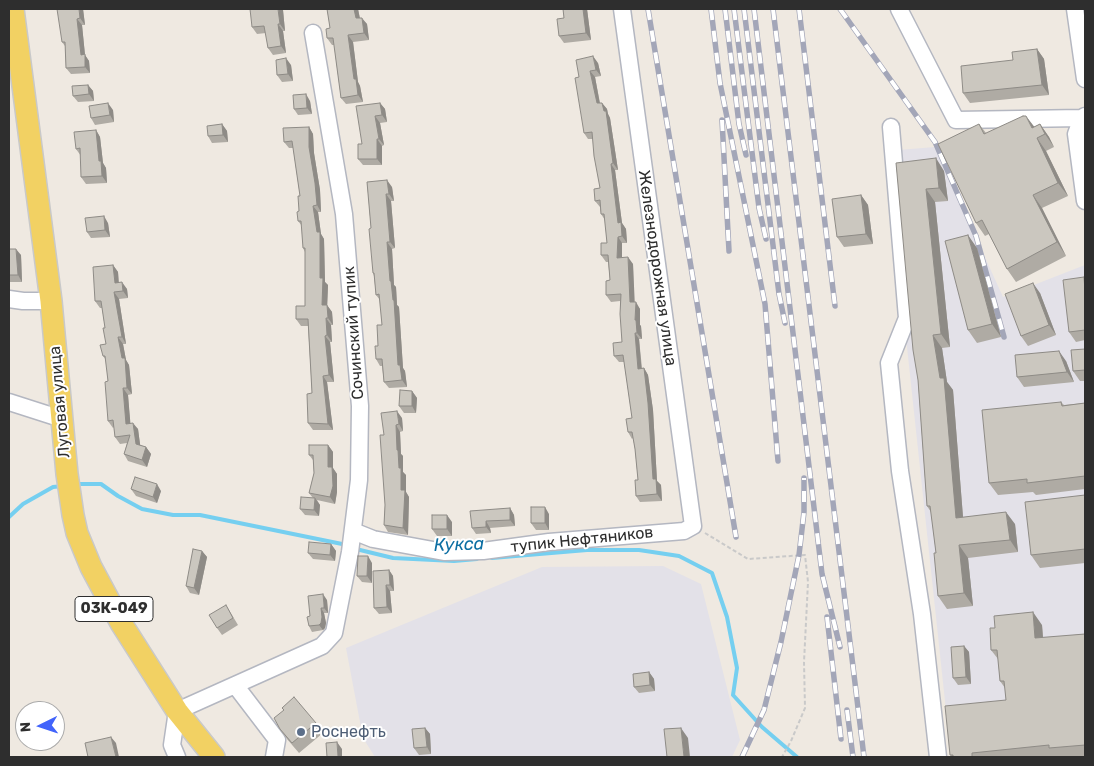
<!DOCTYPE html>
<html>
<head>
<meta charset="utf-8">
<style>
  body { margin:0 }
  #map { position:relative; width:1094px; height:766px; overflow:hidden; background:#efe9e1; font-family:Rubik,sans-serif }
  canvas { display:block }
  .frame { position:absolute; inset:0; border:10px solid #2e2e2e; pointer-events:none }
  .north { position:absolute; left:15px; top:701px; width:50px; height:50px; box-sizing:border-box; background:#fff; border:1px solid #ababab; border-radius:50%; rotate:266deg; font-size:14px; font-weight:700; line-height:20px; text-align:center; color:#2e2e2e }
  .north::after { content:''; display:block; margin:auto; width:18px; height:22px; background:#4264fb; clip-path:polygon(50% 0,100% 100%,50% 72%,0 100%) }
</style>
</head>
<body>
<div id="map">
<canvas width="1094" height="766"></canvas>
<div class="frame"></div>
<div class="north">N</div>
</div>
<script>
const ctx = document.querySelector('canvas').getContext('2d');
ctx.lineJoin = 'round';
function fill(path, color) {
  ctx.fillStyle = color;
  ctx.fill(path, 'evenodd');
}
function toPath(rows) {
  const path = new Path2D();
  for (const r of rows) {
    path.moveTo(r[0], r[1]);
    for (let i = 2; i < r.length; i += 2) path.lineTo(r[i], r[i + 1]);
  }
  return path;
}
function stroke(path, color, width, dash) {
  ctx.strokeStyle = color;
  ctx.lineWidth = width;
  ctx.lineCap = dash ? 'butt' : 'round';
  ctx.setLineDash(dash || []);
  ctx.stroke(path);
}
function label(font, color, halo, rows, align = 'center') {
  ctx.font = font + ' Rubik,sans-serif';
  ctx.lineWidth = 4;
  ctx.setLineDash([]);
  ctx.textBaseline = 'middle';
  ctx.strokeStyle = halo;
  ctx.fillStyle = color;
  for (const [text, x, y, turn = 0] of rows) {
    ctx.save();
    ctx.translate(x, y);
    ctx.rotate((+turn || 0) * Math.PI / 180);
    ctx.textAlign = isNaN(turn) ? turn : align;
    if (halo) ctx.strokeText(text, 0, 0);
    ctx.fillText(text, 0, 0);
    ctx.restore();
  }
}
fill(toPath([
  [935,147,1003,297,1085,265,1085,757,951,757,886,151],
  [663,566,701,584,740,740,732,757,375,757,363,738,346,648,542,567]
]), '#e3e1e8');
stroke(toPath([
  [75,484,101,484,118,496,142,509,173,515,200,515,347,545],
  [9,517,23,504,53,487,63,486],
  [356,549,393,558,454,561,477,559],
  [492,558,587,550,639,550,679,556,712,573,727,617,737,668,733,695,762,727,797,757]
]), '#75cff0', 4);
const minor = toPath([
  [899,9,956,120,1082,118],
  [1075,9,1085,79],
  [1085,116,1082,118,1076,134,1085,201],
  [891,127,907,318,889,363,900,471,922,614,938,757],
  [9,299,23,301,51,301],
  [9,402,62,419],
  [353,531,373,539,444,552,483,551,549,542,684,531,693,526,622,9],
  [235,685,277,740,274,757],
  [177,757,172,745,177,711,322,646,334,633,350,552,359,480,360,406,344,214,313,33]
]);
const major = toPath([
  [13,9,51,301,67,474,73,515,77,533,91,567,121,623,177,711,214,757]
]);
stroke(minor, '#b4b7c1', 19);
stroke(major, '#c9c9c9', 24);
stroke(toPath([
  [705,533,748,559,805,555,808,582,804,662,805,708,791,741,782,757]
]), '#c9c9c9', 2, [4, 2.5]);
stroke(minor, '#fff', 16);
stroke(major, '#f2d163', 21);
const rail = toPath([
  [648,9,736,537],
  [711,9,720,83,765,304,778,461],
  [725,9,739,124,746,155],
  [734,9,759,208,766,239],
  [744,9,779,294,785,323],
  [754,9,822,574,840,647],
  [773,9,864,757],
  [799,9,835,306],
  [840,9,935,142,976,236,1004,337],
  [722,120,729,251],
  [827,617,841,739],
  [847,710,853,757],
  [742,757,764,710,781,642,799,555,804,512,804,478]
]);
stroke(rail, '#a3a6b8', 5.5);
stroke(rail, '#fff', 4, [11]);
fill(toPath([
  [83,9,85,25,82,25,85,55,89,61,90,73,71,74,66,68,65,46,62,42],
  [327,9,358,9,360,18,367,24,369,40,353,42,358,82,360,86,363,102,346,104,341,98,334,45,332,45,327,38,330,28],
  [563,9,587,9,591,40,564,43,559,36,564,18],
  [283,10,285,31,283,31,286,53,273,55,268,48,266,33,257,34,252,27],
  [1037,49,1044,59,1049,95,970,103,963,93,1013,60],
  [598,63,601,76,595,77,600,103,602,103,607,109,608,114,610,118,618,170,615,170,622,223,626,229,627,243,622,243,622,258,633,264,634,302,640,309,640,325,641,326,642,339,639,339,642,368,644,368,648,375,653,410,657,481,661,485,662,501,640,502,636,496,638,480,635,449,633,438,632,439,628,432,632,418,624,362,619,362,614,356,622,342,620,301,611,302,606,295,610,280,608,262,606,262,601,255,607,243,605,220,601,214,600,207,595,201,600,188,593,139,588,139,584,133,579,77],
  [291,65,293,81,282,82,277,75],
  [88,85,93,91,94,101,78,102,73,96],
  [310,101,312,114,298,115,294,109],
  [380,103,385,109,387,122,380,123,384,145,382,146,382,165,363,165,358,159],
  [113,110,114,122,95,125,91,118],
  [222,124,227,131,228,142,212,143,208,136],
  [979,124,986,133,1034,127,1040,124,1049,137,1054,147,1046,151,1068,196,1042,208,1066,256,1016,282,1007,269,989,234,985,236,976,223],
  [309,127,313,134,314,153,320,190,321,212,318,212,321,234,324,239,325,282,328,285,327,305,332,312,333,325,331,325,332,342,330,342,334,382,327,382,333,430,313,430,308,423,312,393,308,326,301,326,296,319,305,306,305,252,303,248,302,226,298,221,300,196,293,148,289,148,284,142],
  [96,130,100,137,103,163,106,168,107,183,86,184,81,177,81,156,76,149],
  [896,163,944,171,948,201,935,202,950,347,942,348,947,382,953,390,963,517,1015,524,1018,552,968,558,973,606,947,609,938,596,936,553,931,512,927,506,918,380],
  [367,182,392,187,394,201,391,201,395,248,392,249,394,285,396,287,397,305,399,307,403,368,405,371,407,387,389,388,384,382,382,366,380,366,376,359,382,325,380,300,376,295,374,276,373,273,371,228],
  [861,195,868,205,873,244,844,247,837,237],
  [108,223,110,237,91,238,87,232],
  [977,248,1001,337,977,343,968,330],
  [9,249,21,255,22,282,9,282],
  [113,265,118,272,119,283,127,289,128,298,119,299,126,344,123,344,126,360,129,365,132,394,128,395,130,423,138,429,140,445,146,447,151,454,147,467,128,461,124,454,127,443,120,444,115,437,114,427,113,428,108,421,108,381,106,360,103,356,106,344,105,328,102,308,100,308,95,301],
  [1084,277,1085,280,1085,340,1076,342,1069,332],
  [1040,293,1056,335,1028,346,1021,336],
  [1085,349,1085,381,1080,381,1073,371],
  [1066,361,1074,382,1024,387,1017,377],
  [412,391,417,398,416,413,404,413,399,406],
  [1061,402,1064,405,1085,403,1085,489,1036,495,1033,492,998,495,989,483],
  [402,418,403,431,400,432,401,454,403,456,403,472,406,475,406,492,409,497,408,535,388,532,384,525,385,505,384,435],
  [328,445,333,452,333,468,337,474,337,492,335,504,317,500,320,505,319,516,305,515,300,509,313,498,309,493,314,473,313,460,309,455],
  [131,489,161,491,157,503,136,496],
  [1085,495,1085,563,1040,568,1031,555],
  [510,508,514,515,515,526,490,528,491,533,476,534,472,528],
  [549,514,549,530,536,530,531,523],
  [452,522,452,536,437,536,432,529],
  [331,544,336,551,335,561,313,559,308,553],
  [202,551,207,557,199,595,190,593,186,586],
  [372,563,372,583,362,582,357,576],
  [389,570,393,576,394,591,390,591,392,613,379,614,374,608],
  [327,600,328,611,328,613,324,613,326,623,325,628,323,630,312,632,309,626,310,616],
  [226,605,238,625,222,635,217,628],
  [1042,625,1043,638,1085,634,1085,757,952,757,950,755,1006,700,1005,688,1000,681,998,659,991,650],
  [964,646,969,652,971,684,958,685,953,678],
  [649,672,654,679,655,691,639,693,634,687],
  [316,723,323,733,299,753,287,739,280,729],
  [425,728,430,734,431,754,419,755,414,748]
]), '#afaba4');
fill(toPath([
  [79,9,83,9,85,25,80,18],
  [278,9,282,9,283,10,285,31,280,24],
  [354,9,358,9,361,25,356,18],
  [583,9,587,9,591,40,586,33],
  [362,18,367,24,369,40,364,33],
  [77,19,82,25,85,55,89,61,90,73,85,67,81,55],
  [278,24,283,31,286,53,281,46],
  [348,35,353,42,358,82,360,86,363,102,358,95,354,79],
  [1037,49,1044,59,1049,95,1042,85],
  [593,56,598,63,601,76,596,70],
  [286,58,291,65,293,81,288,74],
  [590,71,595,77,601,110,597,103],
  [88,85,93,91,94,101,89,94],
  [306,94,310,101,312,114,307,108],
  [108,103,113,110,114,122,110,115],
  [380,103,385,109,387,122,382,115],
  [602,103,607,109,608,114,610,118,618,170,613,163],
  [375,116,380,123,384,145,379,139],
  [1026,116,1036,129,1032,128],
  [222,124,227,131,228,142,223,135],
  [1040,124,1049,137,1054,147,1045,134],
  [309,127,313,134,314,153,320,190,321,212,317,205,309,147],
  [96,130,100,137,103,163,106,168,107,183,102,176,99,161],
  [1037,138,1046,151,1068,196,1058,183],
  [377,139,382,146,382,165,377,159],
  [936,158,944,171,948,201,939,188],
  [611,164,615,170,622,223,626,229,627,243,622,236,618,223],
  [387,180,392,187,394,201,389,194],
  [926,189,935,202,950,347,941,334],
  [386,194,391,201,395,248,390,242],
  [861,195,868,205,873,244,866,234],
  [1033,195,1042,208,1066,256,1057,242],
  [313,206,318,212,321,234,324,239,325,282,328,285,327,312,322,305,317,232],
  [104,216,108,223,110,237,105,230],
  [968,235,977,248,1001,337,992,324],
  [618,237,622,243,622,265,617,258],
  [387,242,392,249,394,285,396,287,397,305,399,307,403,368,405,371,407,387,402,380,398,365,393,300,390,281],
  [16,249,21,255,22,282,18,275],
  [628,257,633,264,635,308,630,302],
  [113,265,118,272,119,290,115,283],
  [122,282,127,289,128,298,123,291],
  [1033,283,1040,293,1056,335,1049,325],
  [114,292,119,299,126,344,122,337],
  [636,302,640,309,640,325,641,326,642,339,637,333,635,320],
  [327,305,332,312,333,325,328,318],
  [326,318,331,325,332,342,327,335],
  [635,333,639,339,642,375,638,369],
  [933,335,942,348,947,382,953,390,964,530,956,518,940,378],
  [325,336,330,342,334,382,329,375],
  [118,337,123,344,126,360,129,365,132,394,127,388,122,358],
  [1059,351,1066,361,1074,382,1067,372],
  [644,368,648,375,653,410,657,481,661,485,662,501,657,494,653,479],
  [323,376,327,382,333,430,328,424],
  [123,388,128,395,131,430,126,424],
  [412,391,417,398,416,413,412,406],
  [397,411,402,418,403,431,399,424],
  [133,423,138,429,141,451,136,444],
  [396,425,400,432,401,454,403,456,403,472,406,475,406,492,409,497,408,535,403,528,401,490,397,450],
  [328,445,333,452,333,468,337,474,337,492,335,504,330,497,328,467],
  [146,447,151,454,147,467,142,460],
  [157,484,161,491,157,503,153,497],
  [315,498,320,505,319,516,314,510],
  [545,507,549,514,549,530,545,523],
  [510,508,514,515,515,526,510,520],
  [1006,512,1015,524,1018,552,1010,540],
  [447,515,452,522,452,536,447,529],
  [486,521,490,528,491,533,486,527],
  [331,544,336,551,335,561,330,555],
  [959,545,968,558,973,606,964,593],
  [202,551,207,557,199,595,194,588],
  [368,556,372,563,372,583,367,576],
  [389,570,393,576,394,591,390,585],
  [386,585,390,591,392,613,387,607],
  [323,594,327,600,328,613,324,608],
  [321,608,324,613,326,623,325,628,323,630,319,625],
  [1033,612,1042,625,1044,652,1035,638],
  [964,646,969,652,971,684,966,677],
  [649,672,654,679,655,691,650,685],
  [425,728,430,734,431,754,427,747],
  [681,728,688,738,690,757,684,757],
  [111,737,116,743,119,757,116,757],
  [337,742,342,749,342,757,338,757]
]), '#8e8b86');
const building = toPath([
  [57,9,79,9,80,18,77,19,81,55,85,54,85,67,66,68,65,42,62,42,57,9],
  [250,9,278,9,280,24,278,24,281,46,268,48,264,26,252,27,250,9],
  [327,9,354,9,356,18,362,18,364,33,348,35,354,79,356,79,358,95,341,98,333,38,327,38,326,29,330,28,327,9],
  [563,9,583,9,586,33,559,36,557,19,564,18,563,9],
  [1037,49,1042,85,963,93,961,66,1013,60,1012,52,1037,49],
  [593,56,596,70,590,71,597,103,602,103,604,111,606,111,613,163,611,164,618,223,621,222,622,236,618,237,617,258,628,257,630,302,636,302,635,320,636,320,637,333,635,333,638,369,644,368,648,403,653,479,656,479,657,494,636,496,635,480,638,480,635,449,632,432,628,432,626,419,632,418,623,355,614,356,613,343,622,342,620,314,621,294,606,295,606,281,610,280,608,255,601,255,601,243,607,243,604,214,601,214,600,200,595,201,594,189,600,188,594,156,592,132,584,133,575,78,579,77,576,60,593,56],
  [286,58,288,74,277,75,276,60,286,58],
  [88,85,89,94,73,96,72,86,88,85],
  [306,94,307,108,294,109,293,95,306,94],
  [108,103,110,115,91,118,89,106,108,103],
  [380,103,382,115,375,116,379,139,377,139,377,159,358,159,358,144,362,144,356,106,380,103],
  [1023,116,1026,116,1032,128,1040,124,1045,134,1037,138,1058,183,1033,195,1057,242,1007,269,982,220,976,223,938,144,979,124,984,134,1023,116],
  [222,124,223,135,208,136,207,126,222,124],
  [309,127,309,147,315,183,317,205,313,206,317,232,320,232,320,278,323,278,322,305,327,305,328,318,326,318,327,335,325,336,329,375,323,376,328,424,308,423,307,394,312,393,308,319,296,319,296,306,305,306,305,248,303,248,301,221,298,221,297,212,299,211,298,196,300,196,292,141,284,142,283,128,309,127],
  [96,130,99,161,101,161,102,176,81,177,80,148,76,149,74,132,96,130],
  [936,158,939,188,926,189,941,334,933,335,940,378,944,378,956,518,1006,512,1010,540,959,545,964,593,938,596,934,553,936,553,930,506,927,506,918,380,913,350,896,163,936,158],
  [387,180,389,194,386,194,390,242,387,242,390,281,391,281,393,300,394,300,398,365,400,365,402,380,384,382,382,359,376,359,375,346,378,346,377,325,382,325,379,294,376,295,374,273,373,273,369,229,371,228,367,182,387,180],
  [861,195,866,234,837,237,832,199,861,195],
  [104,216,105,230,87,232,85,218,104,216],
  [968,235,992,324,968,330,945,241,968,235],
  [9,249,16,249,18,275,9,275,9,249],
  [113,265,115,283,122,282,123,291,114,292,122,337,118,337,122,358,125,358,127,388,123,388,126,424,133,423,136,444,146,447,142,460,124,454,130,435,115,437,113,420,108,421,105,382,108,381,105,356,103,356,100,345,106,344,103,328,105,328,101,301,95,301,93,267,113,265],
  [1084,277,1085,291,1085,330,1069,332,1063,280,1084,277],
  [1033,283,1049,325,1021,336,1005,294,1033,283],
  [1085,349,1085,370,1073,371,1071,350,1085,349],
  [1059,351,1067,372,1017,377,1015,355,1059,351],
  [400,390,412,391,412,406,399,406,400,390],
  [1061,402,1062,406,1085,403,1085,476,1027,483,1027,479,989,483,982,410,1061,402],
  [397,411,399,424,396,425,397,450,398,450,399,468,401,468,401,490,405,490,403,528,384,525,385,505,380,435,384,435,381,413,397,411],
  [309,445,328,445,328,467,332,467,333,486,330,497,309,493,314,473,313,455,309,455,309,445],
  [135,477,157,484,153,497,131,489,135,477],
  [1085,495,1085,549,1031,555,1025,502,1085,495],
  [301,497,315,498,314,510,300,509,301,497],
  [531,507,545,507,545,523,531,523,531,507],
  [510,508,510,520,486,521,486,527,472,528,470,511,510,508],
  [432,515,447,515,447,529,432,529,432,515],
  [309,542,331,544,330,555,308,553,309,542],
  [193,549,202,551,194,588,186,586,193,549],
  [358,556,368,556,367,576,357,576,358,556],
  [389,570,390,585,386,585,387,607,374,608,373,571,389,570],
  [323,594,324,605,324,608,321,608,322,617,321,623,319,625,309,626,307,617,310,616,308,596,323,594],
  [226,605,233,618,217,628,209,615,226,605],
  [1033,612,1035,638,1085,634,1085,745,1049,748,1049,745,972,753,972,757,953,757,953,755,950,755,945,706,1006,700,1004,681,1000,681,997,650,991,650,990,628,995,628,994,616,1033,612],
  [964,646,966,677,953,678,951,647,964,646],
  [649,672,650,685,634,687,633,674,649,672],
  [294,697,316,723,292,743,280,729,274,718,284,710,282,708,294,697],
  [425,728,427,747,414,748,412,729,425,728],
  [681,728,684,757,667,757,664,729,681,728],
  [111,737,116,757,88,757,85,743,111,737],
  [337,742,338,757,327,757,326,743,337,742]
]);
fill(building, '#cbc7bf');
stroke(building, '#8e8b86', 1);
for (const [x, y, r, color] of [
  [301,732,5,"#5c6f8a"]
]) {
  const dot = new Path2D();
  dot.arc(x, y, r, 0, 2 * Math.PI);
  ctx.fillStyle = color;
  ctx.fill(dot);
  stroke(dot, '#fff', 2);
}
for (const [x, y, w] of [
  [114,609,78]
]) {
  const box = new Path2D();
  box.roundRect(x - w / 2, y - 12.5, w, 25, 4);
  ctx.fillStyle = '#fff';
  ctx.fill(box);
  stroke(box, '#2e2e2e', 1);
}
label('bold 15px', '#2e2e2e', null, [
  ["03К-049",114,609]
]);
label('16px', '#2e2e2e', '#fff', [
  ["Железнодорожная улица",657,268,82],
  ["Сочинский тупик",354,333,-94],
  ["Луговая улица",60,402,-95],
  ["тупик Нефтяников",582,540,-6]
]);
label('16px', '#4e5e75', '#fff', [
  ["Роснефть",311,732]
], 'left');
label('italic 18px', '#0d6fa3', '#fff', [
  ["Кукса",459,545,-2]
]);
</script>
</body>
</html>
